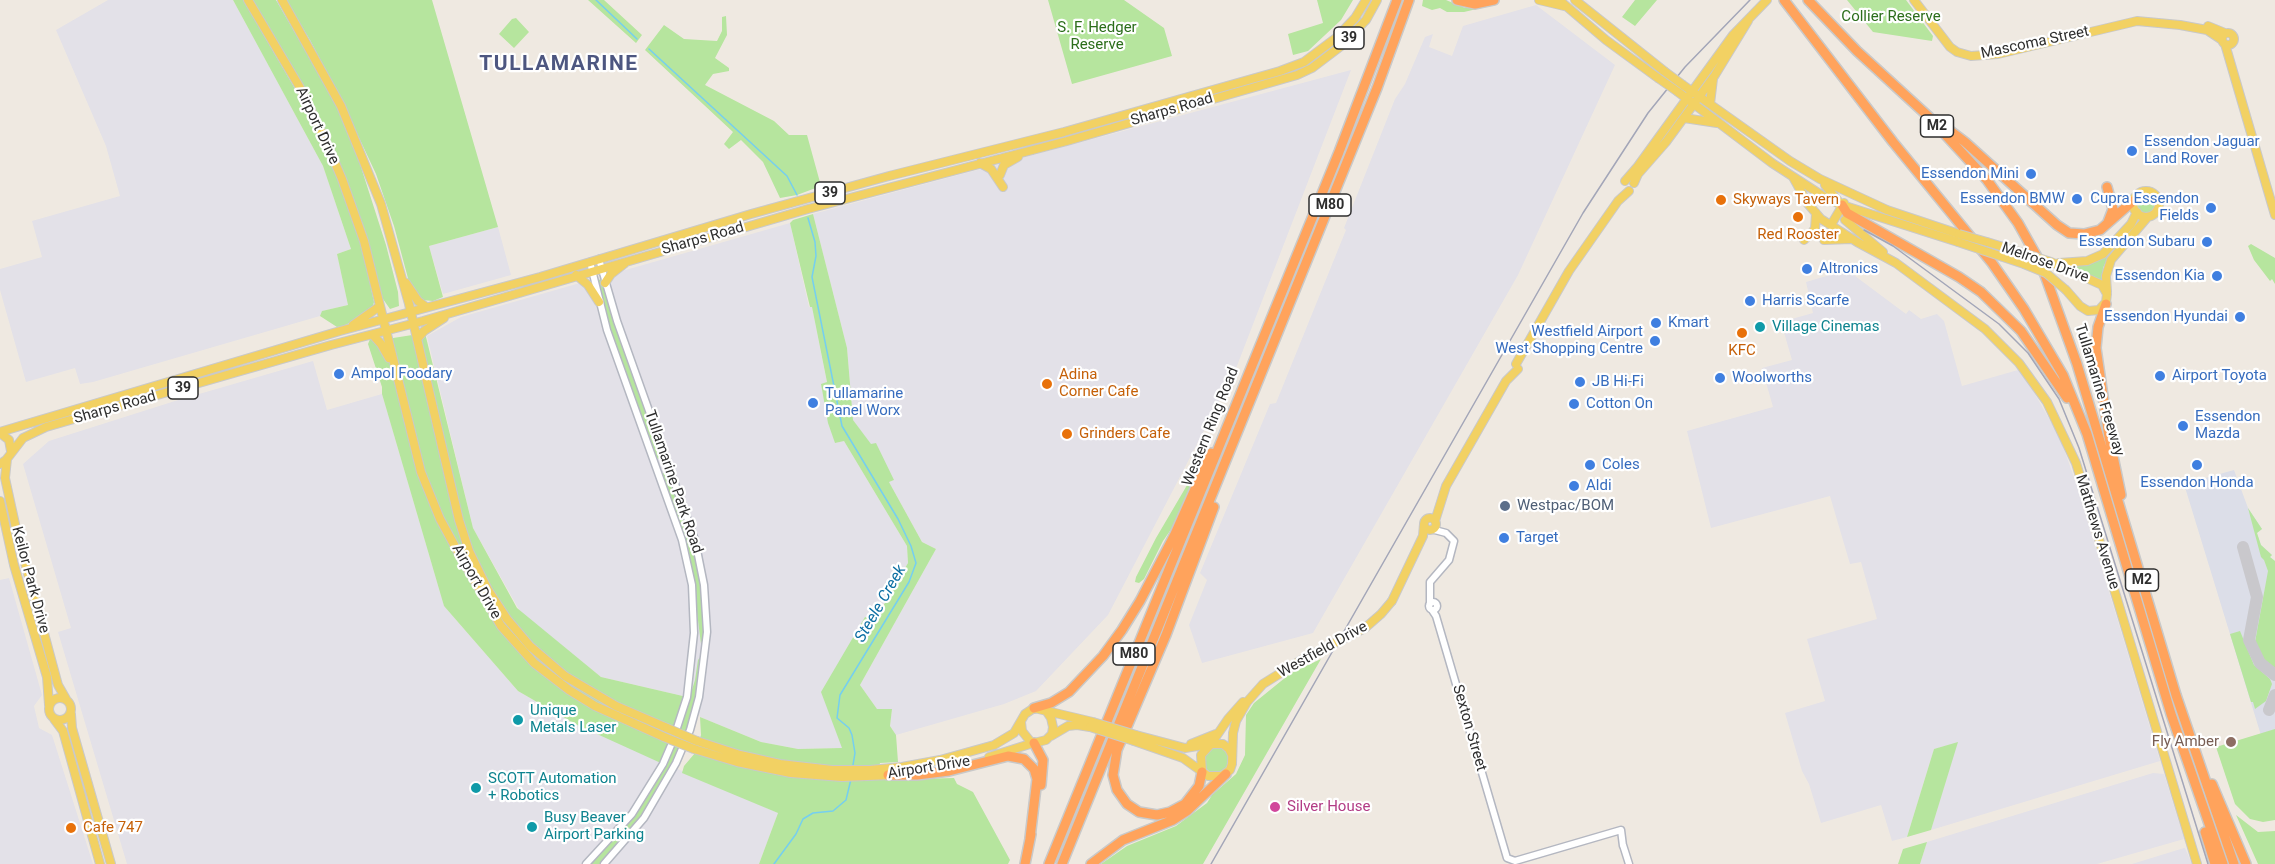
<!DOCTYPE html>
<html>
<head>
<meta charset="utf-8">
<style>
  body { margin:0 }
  canvas { display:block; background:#efe9e1 }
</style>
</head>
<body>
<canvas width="2275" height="864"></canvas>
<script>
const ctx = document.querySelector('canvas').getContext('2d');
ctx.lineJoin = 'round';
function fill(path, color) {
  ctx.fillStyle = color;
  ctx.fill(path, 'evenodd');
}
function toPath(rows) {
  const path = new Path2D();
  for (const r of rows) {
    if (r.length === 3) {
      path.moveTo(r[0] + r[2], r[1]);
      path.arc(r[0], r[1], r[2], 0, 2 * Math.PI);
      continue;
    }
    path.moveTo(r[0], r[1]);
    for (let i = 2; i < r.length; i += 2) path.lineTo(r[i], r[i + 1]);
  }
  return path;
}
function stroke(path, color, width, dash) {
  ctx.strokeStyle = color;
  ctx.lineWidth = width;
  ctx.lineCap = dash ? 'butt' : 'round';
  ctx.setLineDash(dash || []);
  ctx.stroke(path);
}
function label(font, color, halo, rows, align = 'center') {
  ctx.font = font + ' Roboto,sans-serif';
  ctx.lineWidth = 4.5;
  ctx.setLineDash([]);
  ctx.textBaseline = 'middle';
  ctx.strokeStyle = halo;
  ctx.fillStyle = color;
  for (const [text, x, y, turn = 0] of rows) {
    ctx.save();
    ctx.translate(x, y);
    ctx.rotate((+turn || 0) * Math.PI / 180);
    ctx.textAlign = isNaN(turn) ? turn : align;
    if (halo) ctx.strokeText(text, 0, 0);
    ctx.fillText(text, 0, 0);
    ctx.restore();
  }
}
fill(toPath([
  [108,0,233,0,323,166,351,249,337,254,348,305,322,311,320,316,93,382,80,384,75,368,26,382,0,290,0,269,42,257,32,221,120,196,106,146,56,30],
  [1536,5,1615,65,1518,275,1313,633,1202,663,1189,625,1207,580,1200,573,1270,404,1276,403,1346,230,1344,228,1395,99,1405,84,1425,37,1433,34,1429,47,1452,56,1463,26],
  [1351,70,1235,371,1108,615,1036,691,1004,704,896,735,890,726,892,709,877,709,860,685,936,549,922,542,889,482,894,480,853,420,847,348,813,214],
  [790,223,809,307,812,307,827,383,821,384,823,395,835,443,844,441,907,546,908,563,874,620,842,748,798,749,761,742,700,717,697,705,687,697,601,677,521,613,473,528,427,336,461,317],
  [498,227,511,275,443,294,429,246],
  [1847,270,1906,314,1909,310,1921,319,1937,314,1944,321,1962,386,2018,370,2032,389,2060,438,2077,486,2160,761,1931,830,1957,743,1934,749,1907,837,1892,841,1881,805,1821,823,1809,784,1802,771,1785,713,1825,701,1807,639,1877,619,1861,562,1850,564,1830,496,1711,528,1687,431,1773,407,1762,368,1792,360,1781,322,1813,313,1806,282],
  [313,361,327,410,382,394,444,606,518,691,575,724,778,813,759,864,127,864,58,632,71,628,23,464,49,441,175,401],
  [9,578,42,695,34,706,39,728,52,735,93,864,0,864,0,580],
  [2153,773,2164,774,2184,839,2097,864,1920,864,1927,842],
  [2185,848,2192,864,2132,864,2184,848]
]), '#e3e1e8');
fill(toPath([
  [2234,470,2248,508,2262,529,2257,533,2261,545,2272,555,2270,557,2275,561,2275,781,2184,484]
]), '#dcdee8');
fill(toPath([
  [233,0,243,0,301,99,344,193,362,248,374,302,372,309,360,318,343,326,337,327,320,316,322,311,348,305,337,254,351,249,323,166],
  [250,0,276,0,335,102,351,136,386,245,398,292,399,306,390,309,383,299,331,146],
  [286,0,432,0,498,227,429,246,443,297,433,301,422,300,416,295,409,282,394,226,376,174,340,97,310,40],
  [588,0,604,0,642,35,636,43],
  [1048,0,1124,0,1164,28,1172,56,1072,84],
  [1317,0,1353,0,1341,20,1308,51,1293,55,1288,34,1323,23],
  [1423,0,1446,0,1465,8,1481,8,1464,12,1447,12,1440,8,1432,10,1422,6],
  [1635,0,1657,0,1635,26,1622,17],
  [1847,0,1906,0,1933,36,1932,41,1873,32],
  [726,16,727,35,715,58,729,68,729,71,713,74,705,85,774,121,789,135,807,135,821,186,797,195,780,198,763,162,741,140,729,149,724,144,733,132,645,50,664,25,684,39,717,41,722,31,722,17],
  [516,18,529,32,514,48,499,34,512,19],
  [2146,204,10],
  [813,214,847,348,853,420,871,444,876,443,894,480,889,482,922,542,936,549,860,685,877,709,892,709,890,726,896,735,898,762,880,763,876,780,954,778,957,784,973,792,1010,860,1008,864,759,864,778,813,682,773,684,766,695,753,701,735,700,717,761,742,798,749,842,748,821,692,865,617,875,620,908,563,907,546,844,441,835,443,828,423,821,384,827,382,812,307,810,307,790,223,793,220],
  [2251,244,2275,258,2275,284,2272,279,2270,281,2254,260,2248,246],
  [2115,245,2117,247,2108,257,2103,268,2102,280,2071,267,2085,264],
  [602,279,651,424,661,456,659,459,656,458,607,321,595,281],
  [425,333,473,528,517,608,601,677,687,697,663,764,575,724,518,691,444,606,382,394,382,387,368,344,370,339,374,341],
  [665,472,682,510,691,535,700,578,704,635,701,644,691,566,685,540,662,474],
  [1197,472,1181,515,1163,541,1144,579,1139,583,1135,582,1136,577,1156,538,1193,475],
  [2248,508,2262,529,2257,533,2261,545,2272,555,2270,557,2275,561,2275,669,2263,660,2255,642,2268,571,2264,560,2261,557],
  [2240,631,2254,665,2270,679,2272,684,2266,701,2255,709,2253,702,2251,702,2230,634],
  [701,656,696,698,687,729,668,775,652,803,630,832,600,864,591,864,631,819,664,768,681,725,695,680,698,660],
  [1321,659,1203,864,1101,864,1127,846,1176,826,1207,803,1212,795,1236,774,1245,755,1246,715,1254,703,1291,673],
  [2275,729,2275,820,2263,822,2250,819,2235,804,2216,747],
  [1958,742,1931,830,1907,837,1934,749],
  [1216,760,13],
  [2236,815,2258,832,2275,831,2275,864,2258,864],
  [1927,842,1920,864,1898,864,1903,849]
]), '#b6e59e');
stroke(toPath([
  [596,0,637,39],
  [649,49,787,176,797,195],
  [808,218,815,242,816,256,812,277,842,426,898,519,911,546,916,563,909,582,840,695,837,718,849,728,852,735,855,753,853,765],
  [774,864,796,834,803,819,813,813,833,811,846,800,851,779]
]), '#75cff0', 1.5);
stroke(toPath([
  [2243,547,2257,597,2249,640,2260,663,2275,675],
  [2269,710,2275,695]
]), '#c9c8cc', 12);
const minor = toPath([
  [599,259,617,321,695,540,704,585,707,632,699,697,690,730,676,763,644,818,604,864],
  [1433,606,4],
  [1430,604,1430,582,1449,560,1454,541,1446,533,1431,529],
  [1432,610,1436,616,1507,858,1515,861,1621,830,1623,846],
  [1623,845,1629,864],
  [586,864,632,814,663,764,672,743,687,697,694,633,692,585,682,540,607,330,590,262]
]);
const major = toPath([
  [248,0,299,86,327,144,342,179,364,241,421,472,440,519,463,561,501,626,534,663,569,690,595,706,664,737],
  [282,0,341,106,381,204,409,304,459,520,469,551,488,590,507,619,530,646,565,676,616,706,667,728],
  [1539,0,1564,6],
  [1559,0,1606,40,1658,78],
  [1575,0,1664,71],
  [1914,0,1950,47,1957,52,1971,56,1998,54,2137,21,2180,25,2207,30,2222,40],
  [2208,26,2225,33],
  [2228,39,6],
  [2225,44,2275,215],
  [1683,85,1790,161,1820,179,1887,210,1959,234],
  [1678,92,1772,163,1826,198,1842,205,1958,242],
  [1710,104,1713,79],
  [1684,118,1717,123],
  [980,163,991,169,1003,187],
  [1000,175,1004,165,1018,157],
  [1793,177,1808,204,1821,219,1857,242,1896,263,1985,329,2019,363,2047,402,2076,463,2197,864],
  [1625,181,1638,166,1733,35,1767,0],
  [1634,183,1638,174,1666,142,1715,75,1748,21],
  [1825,185,1842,206],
  [2146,204,13],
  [1845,220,1883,252],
  [1831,225,1844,203],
  [1804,240,1815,229,1816,213],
  [1824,240,1851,239],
  [1987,242,2026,254],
  [2003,257,2024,264],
  [2051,262,2102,285,2107,294,2106,302,2099,310,2088,311,2080,306,2066,290],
  [2059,263,2087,261,2103,254,2131,224,2137,212],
  [576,275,588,285,599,302],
  [406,283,418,301,426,307],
  [605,283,611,274,625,263],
  [2107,292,2106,276,2111,260,2146,219],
  [353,325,380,306],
  [373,335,381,344,389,358],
  [417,339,424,331,444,318],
  [1516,364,1569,271,1618,201,1629,191],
  [0,432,340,331,540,277,751,214,889,176,1064,132,1280,71,1304,62,1336,38,1355,18,1366,0],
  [0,433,9,440,11,451],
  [7,459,5,478,17,533,58,685,66,699],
  [0,464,6,460,23,438,46,427,331,345,423,321,808,209,1067,141,1297,75,1312,68,1341,46,1366,20,1377,0],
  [0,501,14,565,47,677,49,705],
  [1430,524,6],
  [1435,521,1446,486,1506,381,1518,369],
  [1392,601,1423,536,1424,524],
  [60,709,11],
  [71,714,72,728,111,864],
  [54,719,63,731,100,864],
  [1021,722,1022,731,1030,741,1034,743,1046,740,1052,734,1053,727,1051,718,1045,709],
  [1136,735,1185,748,1210,744],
  [1051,736,1068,726,1077,725,1090,727],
  [697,741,740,755,780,764,832,770,870,770,902,767,940,760,994,745,1014,733,1025,714,1034,708,1093,722],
  [1134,741,1183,758,1208,776,1222,776,1230,770,1232,764,1233,733,1236,721,1247,702,1263,684,1303,659],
  [1191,744,1216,734],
  [1211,744,1228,719,1243,702],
  [694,749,737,762,791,773,842,777,892,775],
  [989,757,1033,743],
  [1202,771,1201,755,1211,744,1223,744,1229,749,1232,755]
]);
const highway = toPath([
  [1457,0,1475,4,1494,0],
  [1784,0,1893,142,1992,263,2024,309,2063,375,2087,434,2171,714,2223,864],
  [1808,0,1857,51,1929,117,1987,180,2018,223,2041,264,2077,364,2176,695,2234,864],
  [1936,120,1965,142,2057,225,2069,233,2084,234,2100,230,2133,201],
  [2107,187,2113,209,2108,222],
  [1842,205,1847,213,1959,277,1981,292,2021,331,2067,398],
  [2106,304,2098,327,2096,348,2109,437,2121,495],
  [1034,708,1051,703,1069,692,1103,656,1122,630,1140,601,1175,534,1211,453],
  [1034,743,1043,760,1041,785],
  [1202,772,1199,786,1185,804,1170,812,1157,815,1139,812,1127,804,1117,790,1113,775,1117,750,1166,635,1214,507],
  [888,775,917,775,949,771,1008,756,1024,759,1034,769,1037,779,1030,838],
  [2212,784,2246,864],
  [2205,832,2215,864],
  [1025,864,1031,834],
  [1049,864,1339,152,1397,0],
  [1062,864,1377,88,1409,0],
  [1091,864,1123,840,1173,820,1187,811,1226,774]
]);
stroke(minor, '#b4b7c1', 9);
stroke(major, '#c9c9c9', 10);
stroke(highway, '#c9c9c9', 12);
stroke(minor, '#fff', 6);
stroke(major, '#f2d163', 8);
stroke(highway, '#ffa35c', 9);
stroke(toPath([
  [1864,230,1893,246,1999,324,2028,353,2059,399,2079,448,2208,864]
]), '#a3a6b8', 1.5);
stroke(toPath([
  [1211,864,1583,213,1648,113,1685,67,1750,0]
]), '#a3a6b8', 1.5);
const majorBridge = toPath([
  [1664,71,1683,85],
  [1658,78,1678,92],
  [1959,234,1987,242],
  [1958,242,2003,257],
  [2026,254,2051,262],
  [2024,264,2046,273,2066,290],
  [1303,659,1365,628,1381,614,1392,601],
  [1093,722,1136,735],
  [1090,727,1134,741],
  [667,728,697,741],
  [664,737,694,749]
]);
stroke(majorBridge, '#c9c9c9', 10, []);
stroke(majorBridge, '#f2d163', 8);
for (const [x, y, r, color] of [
  [2132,151,6,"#3f7fe0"],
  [2031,174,6,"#3f7fe0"],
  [2077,199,6,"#3f7fe0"],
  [1721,200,6,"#e8710a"],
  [2211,208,6,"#3f7fe0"],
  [1798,217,6,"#e8710a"],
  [2207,242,6,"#3f7fe0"],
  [1807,269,6,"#3f7fe0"],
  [2217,276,6,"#3f7fe0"],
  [1750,301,6,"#3f7fe0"],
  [2240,317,6,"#3f7fe0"],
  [1656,323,6,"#3f7fe0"],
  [1760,327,6,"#0f9aa8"],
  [1742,333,6,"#e8710a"],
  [1655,341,6,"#3f7fe0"],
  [339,374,6,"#3f7fe0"],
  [2160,376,6,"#3f7fe0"],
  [1720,378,6,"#3f7fe0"],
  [1580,382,6,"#3f7fe0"],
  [1047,384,6,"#e8710a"],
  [813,403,6,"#3f7fe0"],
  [1574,404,6,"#3f7fe0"],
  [2183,426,6,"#3f7fe0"],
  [1067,434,6,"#e8710a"],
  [1590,465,6,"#3f7fe0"],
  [2197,465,6,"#3f7fe0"],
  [1574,486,6,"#3f7fe0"],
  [1505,506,6,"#5c6f8a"],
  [1504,538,6,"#3f7fe0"],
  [518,720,6,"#0f9aa8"],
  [2231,742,6,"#8d6e63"],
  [476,788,6,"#0f9aa8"],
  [1275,807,6,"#d1479c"],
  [532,827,6,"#0f9aa8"],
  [71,828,6,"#e8710a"]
]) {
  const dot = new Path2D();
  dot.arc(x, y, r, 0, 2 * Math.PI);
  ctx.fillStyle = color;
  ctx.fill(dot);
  stroke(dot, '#fff', 2);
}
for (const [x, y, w] of [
  [1349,38,30],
  [1937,126,33],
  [830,193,30],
  [1330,205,42],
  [183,388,30],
  [2142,580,33],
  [1134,654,42]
]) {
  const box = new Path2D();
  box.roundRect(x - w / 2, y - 11, w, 22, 4.5);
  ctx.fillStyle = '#fff';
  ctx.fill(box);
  stroke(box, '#2e2e2e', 1.5);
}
label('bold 14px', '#2e2e2e', null, [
  ["39",1349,38],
  ["M2",1937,126],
  ["39",830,193],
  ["M80",1330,205],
  ["39",183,388],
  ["M2",2142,580],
  ["M80",1134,654]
]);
label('15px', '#2c6e1b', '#fff', [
  ["Collier Reserve",1891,17],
  ["S. F. Hedger",1097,28],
  ["Reserve",1097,45]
]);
label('15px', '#2e2e2e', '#fff', [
  ["Mascoma Street",2035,43,-12],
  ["Sharps Road",1172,110,-16],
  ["Airport Drive",317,126,65],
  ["Sharps Road",703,239,-16],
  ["Melrose Drive",2045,263,20],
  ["Tullamarine Freeway",2099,390,73],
  ["Sharps Road",115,408,-16],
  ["Western Ring Road",1211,427,-68],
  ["Tullamarine Park Road",673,482,71],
  ["Matthews Avenue",2097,532,73],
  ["Keilor Park Drive",30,580,75],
  ["Airport Drive",476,582,60],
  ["Westfield Drive",1323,650,-29],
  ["Sexton Street",1469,728,74],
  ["Airport Drive",929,768,-9]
]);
label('15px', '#366cbe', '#fff', [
  ["Essendon Jaguar",2144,142],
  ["Land Rover",2144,159],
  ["Essendon Mini",2019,174,"right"],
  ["Essendon BMW",2065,199,"right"],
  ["Cupra Essendon",2199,199,"right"],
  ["Fields",2199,216,"right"],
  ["Essendon Subaru",2195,242,"right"],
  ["Altronics",1819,269],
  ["Essendon Kia",2205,276,"right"],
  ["Harris Scarfe",1762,301],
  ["Essendon Hyundai",2228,317,"right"],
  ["Kmart",1668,323],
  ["Westfield Airport",1643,332,"right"],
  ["West Shopping Centre",1643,349,"right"],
  ["Ampol Foodary",351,374],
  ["Airport Toyota",2172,376],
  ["Woolworths",1732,378],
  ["JB Hi-Fi",1592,382],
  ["Tullamarine",825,394],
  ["Panel Worx",825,411],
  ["Cotton On",1586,404],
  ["Essendon",2195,417],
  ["Mazda",2195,434],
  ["Coles",1602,465],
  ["Essendon Honda",2197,483,"center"],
  ["Aldi",1586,486],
  ["Target",1516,538]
], 'left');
label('15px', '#c56008', '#fff', [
  ["Skyways Tavern",1733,200],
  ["Red Rooster",1798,235,"center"],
  ["KFC",1742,351,"center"],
  ["Adina",1059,375],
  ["Corner Cafe",1059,392],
  ["Grinders Cafe",1079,434],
  ["Cafe 747",83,828]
], 'left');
label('15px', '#0d838f', '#fff', [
  ["Village Cinemas",1772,327],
  ["Unique",530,711],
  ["Metals Laser",530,728],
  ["SCOTT Automation",488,779],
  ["+ Robotics",488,796],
  ["Busy Beaver",544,818],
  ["Airport Parking",544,835]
], 'left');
label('15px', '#4e5e75', '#fff', [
  ["Westpac/BOM",1517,506]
], 'left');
label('15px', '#785e54', '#fff', [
  ["Fly Amber",2219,742]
], 'right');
label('15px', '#b23c85', '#fff', [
  ["Silver House",1287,807]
], 'left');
label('italic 16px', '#0d6fa3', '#fff', [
  ["Steele Creek",881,604,-60]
]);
ctx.letterSpacing = '1.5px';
label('bold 21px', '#4d5680', '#fff', [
  ["TULLAMARINE",559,65]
]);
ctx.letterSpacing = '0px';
</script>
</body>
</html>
